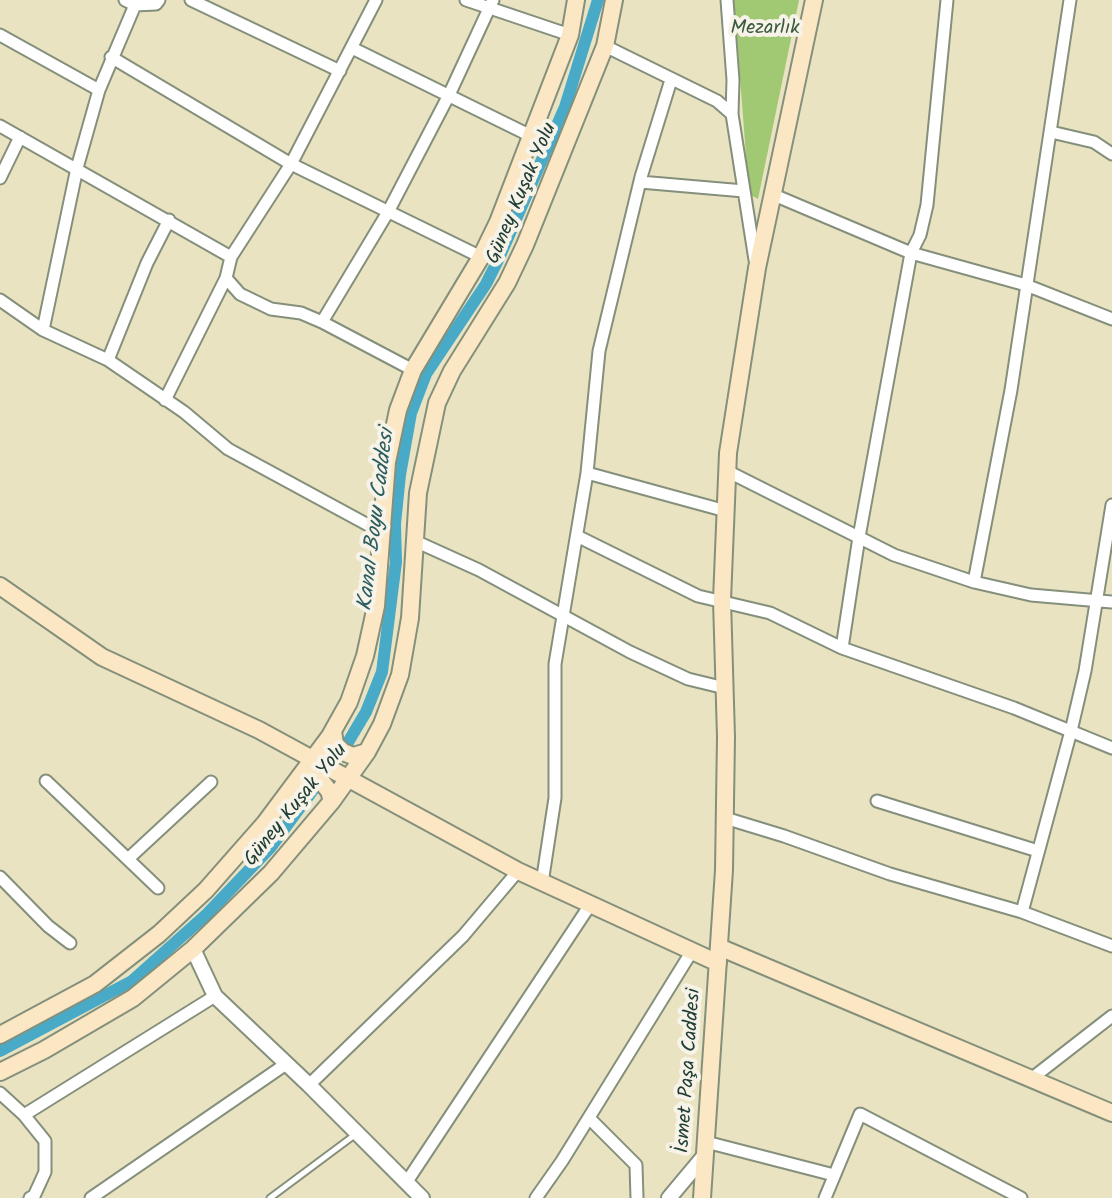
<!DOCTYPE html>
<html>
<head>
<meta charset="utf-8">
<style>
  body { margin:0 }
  canvas { display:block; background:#eae3c2 }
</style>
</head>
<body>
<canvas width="1112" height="1198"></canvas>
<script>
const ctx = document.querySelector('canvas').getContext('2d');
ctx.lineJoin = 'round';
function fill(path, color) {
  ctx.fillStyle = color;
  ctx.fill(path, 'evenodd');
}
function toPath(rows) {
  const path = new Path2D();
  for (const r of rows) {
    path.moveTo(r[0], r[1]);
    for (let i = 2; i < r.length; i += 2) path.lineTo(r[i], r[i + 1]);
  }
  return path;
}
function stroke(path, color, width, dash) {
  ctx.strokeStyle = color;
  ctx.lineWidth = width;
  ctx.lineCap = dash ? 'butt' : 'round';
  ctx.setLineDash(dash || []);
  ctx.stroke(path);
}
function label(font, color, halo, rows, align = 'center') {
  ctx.font = font + ' Kalam,sans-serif';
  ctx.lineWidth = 8;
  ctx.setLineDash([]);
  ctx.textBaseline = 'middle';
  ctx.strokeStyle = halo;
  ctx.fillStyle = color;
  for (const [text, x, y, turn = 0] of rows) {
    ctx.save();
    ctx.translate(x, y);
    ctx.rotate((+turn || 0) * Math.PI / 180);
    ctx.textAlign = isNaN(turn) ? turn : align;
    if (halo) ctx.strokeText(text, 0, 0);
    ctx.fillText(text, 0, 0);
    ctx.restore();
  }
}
fill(toPath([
  [734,0,799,0,758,199,749,194]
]), '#a1c872');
stroke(toPath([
  [347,744,366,712,382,672,396,562,395,524,400,475,411,413,426,374,486,284,499,258,565,107,598,0],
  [0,1051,132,981,207,914,271,847,313,790]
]), '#49aac8', 12);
const service = toPath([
  [270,1198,356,1134]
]);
const minor = toPath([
  [125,0,135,5,156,4,159,0],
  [191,0,340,71],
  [466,0,570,35],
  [727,0,733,80,732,114],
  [0,35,99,90],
  [605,46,717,101,732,114,755,260],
  [352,48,533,137],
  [111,57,291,164,481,257],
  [0,126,231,257],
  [1051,132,1094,142,1112,154],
  [0,178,20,137],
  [640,182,744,191],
  [774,195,911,253,1026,285,1112,319],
  [226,278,240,294,271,309,301,313,322,322,413,370],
  [0,300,43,330,108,360,184,412,228,449,381,532],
  [322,322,388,212,449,95,493,0],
  [43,330,77,168,99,90,135,5],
  [108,360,147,263,169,220],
  [165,400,226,278,231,257,291,164,376,0],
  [727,471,894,555,974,582,1031,595,1112,602],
  [587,473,726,511],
  [577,536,698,596,770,613,842,648,1014,708,1112,748],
  [415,541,479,570,630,652,688,679,725,688],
  [974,582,1011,390,1070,0],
  [842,648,859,537,911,253,920,235,927,205,947,0],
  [46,781,158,888],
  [877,801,1038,851],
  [725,818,784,836,890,874,1022,912,1112,946],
  [129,858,211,782],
  [0,877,48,926,70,943],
  [542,883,555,798,555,664,587,473,599,351,641,177,671,80],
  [1022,912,1071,731,1085,671,1112,505],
  [1031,1079,1112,1016],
  [309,1085,463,936,518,871],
  [0,1093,24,1115,45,1141,45,1172,34,1196,30,1198],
  [24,1115,215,996],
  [589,1118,636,1165,637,1198],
  [706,1142,834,1175],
  [406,1183,590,905],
  [91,1198,286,1064],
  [536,1198,562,1161,692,951],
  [825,1198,860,1114,1021,1198]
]);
const tertiary = toPath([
  [193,949,215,996,309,1085,422,1198],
  [669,1198,705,1155]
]);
const secondary = toPath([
  [0,586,102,657,259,730,518,871,718,963],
  [333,731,335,744,343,752,353,756,367,752],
  [299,780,311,778,322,782,329,791,332,801],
  [719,947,1112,1113],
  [0,1035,95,984,159,934,206,890,265,823,330,736,349,702,365,656,376,606,387,462,398,410,413,370,481,257,498,222,570,35,576,0],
  [0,1072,44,1050,133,998,193,949,271,873,332,801,367,752,382,724,400,675,410,618,418,493,437,403,452,371,507,283,525,245,605,46,614,0],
  [702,1198,724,870,726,737,722,600,728,453,757,268,814,0]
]);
stroke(service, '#84907b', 9);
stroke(minor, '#84907b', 15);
stroke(tertiary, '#84907b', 18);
stroke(secondary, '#84907b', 20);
stroke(service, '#fff', 5);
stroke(minor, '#fff', 11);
stroke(tertiary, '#fff', 14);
stroke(secondary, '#fbe7c3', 16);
label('20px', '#395940', '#f7f3e8', [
  ["Mezarlık",765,30]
]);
label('20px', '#1f3d34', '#f7f3e8', [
  ["Güney Kuşak Yolu",523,194,-67],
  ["Güney Kuşak Yolu",297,806,-51],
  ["İsmet Paşa Caddesi",690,1071,-86]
]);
label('italic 22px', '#2c5e60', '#f7f3e8', [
  ["Kanal Boyu Caddesi",378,520,-83]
]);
</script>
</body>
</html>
